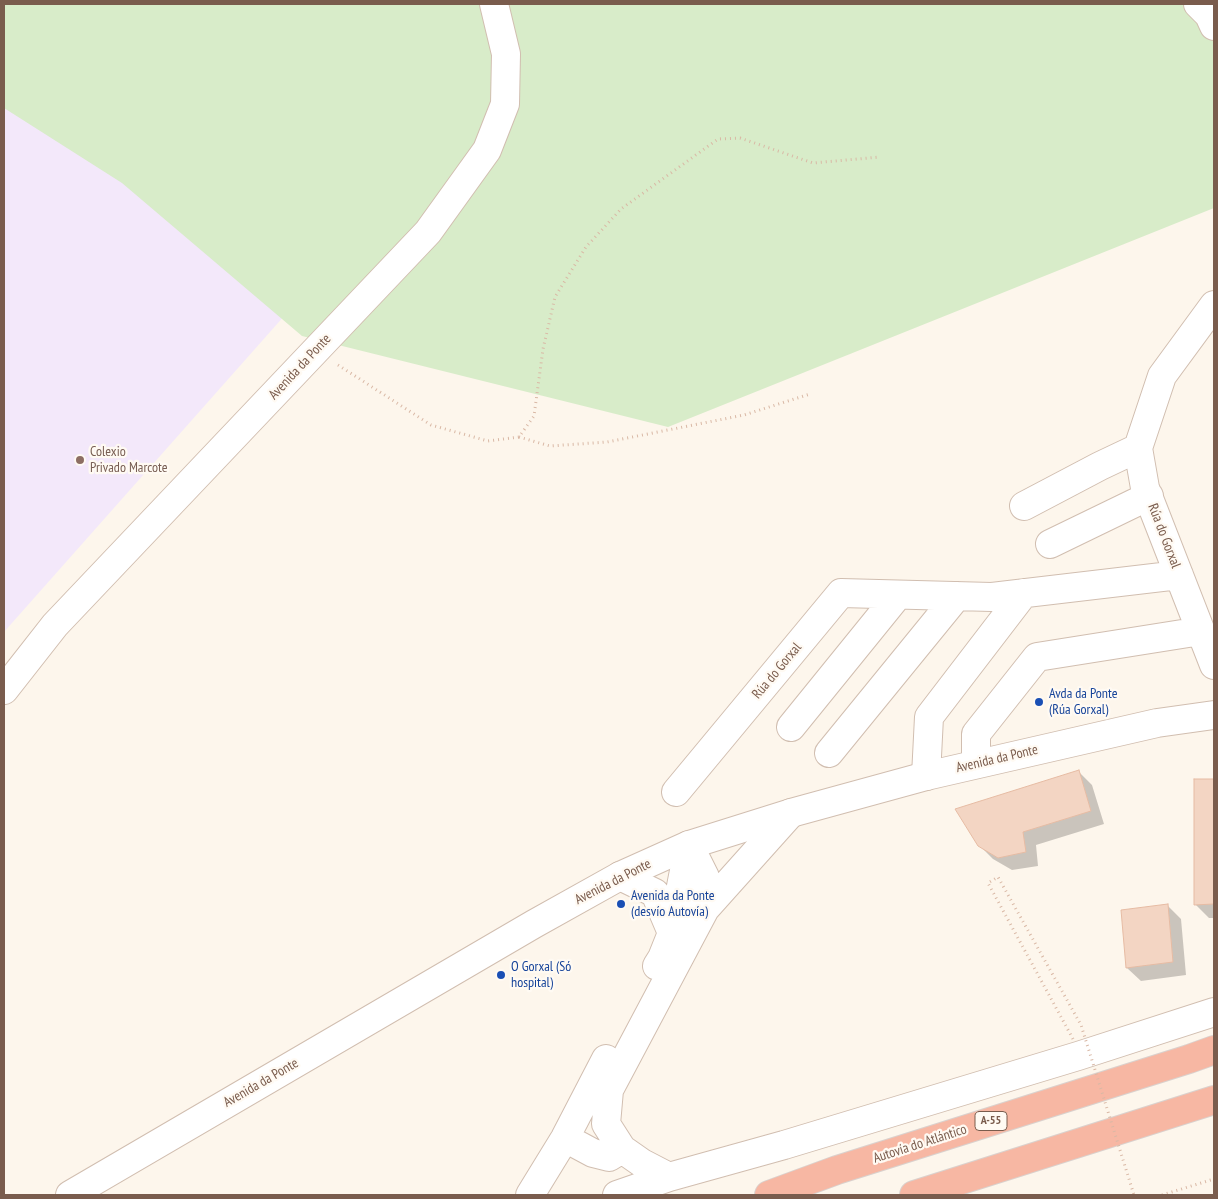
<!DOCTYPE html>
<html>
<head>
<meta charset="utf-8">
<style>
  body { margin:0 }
  #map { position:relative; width:1218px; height:1199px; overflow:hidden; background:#fdf6ec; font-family:"PT Sans Narrow",sans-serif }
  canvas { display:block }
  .frame { position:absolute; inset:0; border:5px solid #7a5c4d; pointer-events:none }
</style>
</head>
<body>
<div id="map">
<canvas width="1218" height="1199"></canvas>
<div class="frame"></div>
</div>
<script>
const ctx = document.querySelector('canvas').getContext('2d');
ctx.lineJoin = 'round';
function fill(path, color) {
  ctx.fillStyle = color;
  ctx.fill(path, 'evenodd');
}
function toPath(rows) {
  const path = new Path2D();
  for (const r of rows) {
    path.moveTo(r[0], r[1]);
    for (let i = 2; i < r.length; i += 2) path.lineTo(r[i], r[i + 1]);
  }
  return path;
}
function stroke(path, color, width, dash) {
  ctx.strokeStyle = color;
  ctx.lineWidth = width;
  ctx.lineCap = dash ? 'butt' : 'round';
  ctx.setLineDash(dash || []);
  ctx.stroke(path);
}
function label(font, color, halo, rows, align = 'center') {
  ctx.font = font + ' "PT Sans Narrow",sans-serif';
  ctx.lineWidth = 4.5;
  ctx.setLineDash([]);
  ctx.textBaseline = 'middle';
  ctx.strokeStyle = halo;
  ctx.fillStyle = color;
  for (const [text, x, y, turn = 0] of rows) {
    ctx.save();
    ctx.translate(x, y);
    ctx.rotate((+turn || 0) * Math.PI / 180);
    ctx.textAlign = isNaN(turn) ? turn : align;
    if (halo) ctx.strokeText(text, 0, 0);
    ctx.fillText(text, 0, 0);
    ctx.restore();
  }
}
fill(toPath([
  [4,4,309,288,4,632]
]), '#f3e8fa');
fill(toPath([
  [4,4,1214,4,1214,208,668,427,302,336,122,183,4,108]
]), '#d8ecc9');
fill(toPath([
  [1079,772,1092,785,1104,824,1036,845,1038,866,1012,870,993,859,979,845],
  [1196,780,1214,780,1214,918,1209,918,1195,904],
  [1167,905,1181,919,1186,975,1141,981,1127,968]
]), '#0003');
const building = toPath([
  [1079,770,1091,811,1023,832,1026,852,998,858,978,846,955,809,1079,770],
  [1194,779,1214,779,1214,904,1194,905,1194,779],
  [1168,904,1173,962,1126,968,1121,910,1168,904]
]);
fill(building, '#f3d5c3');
stroke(building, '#e6bba3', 1);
const minor = toPath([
  [1198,4,1209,15,1214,26],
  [1214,305,1162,376,1138,448,1145,488,1214,665],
  [1024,506,1100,466,1138,448],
  [1050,544,1149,496],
  [791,727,898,595],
  [829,753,957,596],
  [976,764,976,734,1037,657,1201,631],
  [926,776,929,717,1024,593],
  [676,792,841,593,992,597,1179,575],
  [689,845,705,877,705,909],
  [620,876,655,893,672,933,662,958,657,966],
  [672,933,689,845],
  [565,1138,593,1153,609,1157,622,1149],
  [669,1177,642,1163,622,1149,606,1124,609,1090,705,909,791,813],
  [530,1195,565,1138,606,1059],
  [617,1195,669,1177,784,1145,1078,1056,1214,1012]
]);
const tertiary = toPath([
  [4,690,55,625,428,232,487,150,505,104,506,54,494,4],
  [70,1195,534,924,620,876,689,845,791,813,926,776,1157,723,1214,715]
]);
const motorway = toPath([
  [769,1195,837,1170,1189,1059,1214,1050],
  [914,1195,1214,1100]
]);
stroke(minor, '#d1beb0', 30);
stroke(tertiary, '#d1beb0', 30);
stroke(motorway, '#dad1cd', 30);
stroke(toPath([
  [338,365,431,425,488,441,519,437,534,416,543,349,555,297,586,247,621,209,718,139,740,138,813,163,880,157],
  [519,437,550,446,607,442,744,415,810,394],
  [1162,1195,1214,1179]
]), '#d9b8a5', 3, [1, 4]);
stroke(minor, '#fff', 28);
stroke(tertiary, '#fff', 28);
stroke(motorway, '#f7b7a3', 28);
stroke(toPath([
  [1073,1039,988,883,998,877,1081,1025,1134,1195]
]), '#d9b8a5', 3, [1, 4]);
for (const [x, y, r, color] of [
  [80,460,5,"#8d6e63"],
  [1039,702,5,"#1a4fb4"],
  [621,904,5,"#1a4fb4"],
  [501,975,5,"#1a4fb4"]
]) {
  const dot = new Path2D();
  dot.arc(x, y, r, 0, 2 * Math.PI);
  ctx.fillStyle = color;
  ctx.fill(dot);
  stroke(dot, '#fffaf3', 2);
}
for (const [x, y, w] of [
  [991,1121,32]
]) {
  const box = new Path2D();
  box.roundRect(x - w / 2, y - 9.5, w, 19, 4);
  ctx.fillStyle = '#fffaf3';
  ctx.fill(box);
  stroke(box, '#7a5c4d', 1);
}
label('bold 12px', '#7a5c4d', null, [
  ["A-55",991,1121]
]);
label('14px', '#7a5c4d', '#fffaf3', [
  ["Avenida da Ponte",300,367,-47],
  ["Rúa do Gorxal",1164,536,69],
  ["Rúa do Gorxal",777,671,-50],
  ["Avenida da Ponte",997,759,-13],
  ["Avenida da Ponte",613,882,-27],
  ["Avenida da Ponte",261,1083,-30],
  ["Autovía do Atlántico",920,1144,-18]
]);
label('14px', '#785e54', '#fffaf3', [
  ["Colexio",90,452],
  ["Privado Marcote",90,468]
], 'left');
label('14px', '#164399', '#fffaf3', [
  ["Avda da Ponte",1049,694],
  ["(Rúa Gorxal)",1049,710],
  ["Avenida da Ponte",631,896],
  ["(desvío Autovía)",631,912],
  ["O Gorxal (Só",511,967],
  ["hospital)",511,983]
], 'left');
</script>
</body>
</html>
